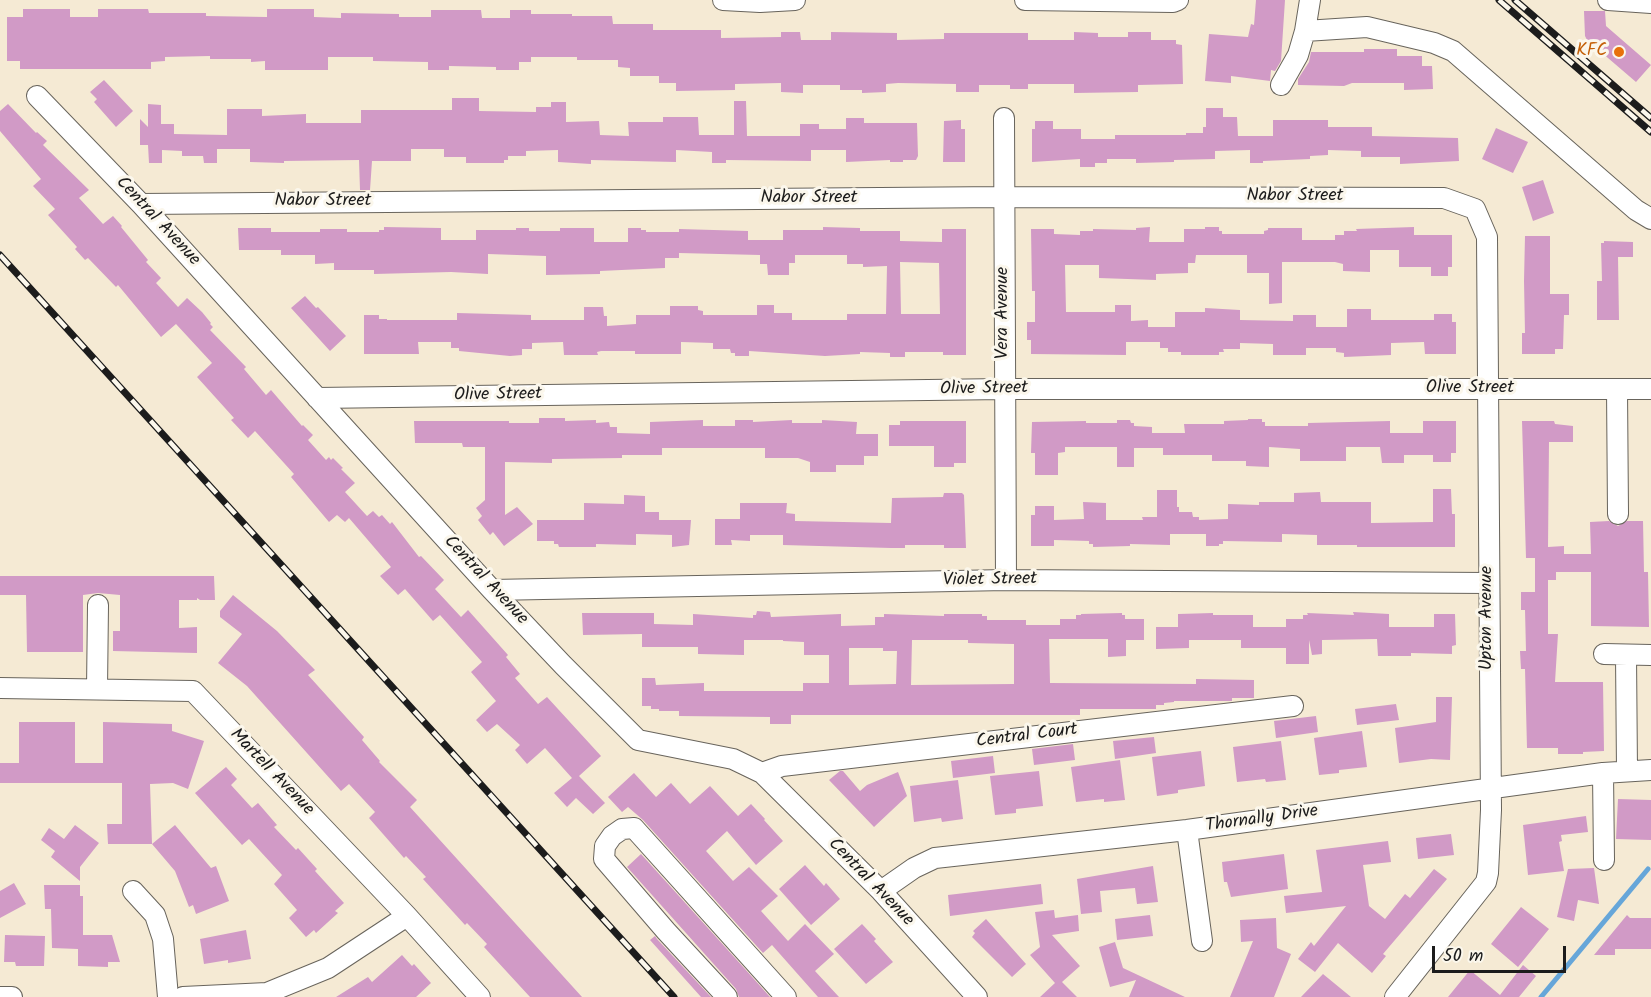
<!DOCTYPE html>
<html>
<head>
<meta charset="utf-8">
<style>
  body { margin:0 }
  #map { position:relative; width:1651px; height:997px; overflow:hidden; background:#f5ead4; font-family:Kalam,sans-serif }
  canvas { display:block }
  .scale { position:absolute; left:1432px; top:946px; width:134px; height:27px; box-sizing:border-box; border:3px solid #1c1c1c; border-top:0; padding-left:8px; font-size:18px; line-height:21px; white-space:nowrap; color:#1c1c1c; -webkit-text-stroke:4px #fbf7ec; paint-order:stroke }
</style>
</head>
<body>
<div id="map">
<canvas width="1651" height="997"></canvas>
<div class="scale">50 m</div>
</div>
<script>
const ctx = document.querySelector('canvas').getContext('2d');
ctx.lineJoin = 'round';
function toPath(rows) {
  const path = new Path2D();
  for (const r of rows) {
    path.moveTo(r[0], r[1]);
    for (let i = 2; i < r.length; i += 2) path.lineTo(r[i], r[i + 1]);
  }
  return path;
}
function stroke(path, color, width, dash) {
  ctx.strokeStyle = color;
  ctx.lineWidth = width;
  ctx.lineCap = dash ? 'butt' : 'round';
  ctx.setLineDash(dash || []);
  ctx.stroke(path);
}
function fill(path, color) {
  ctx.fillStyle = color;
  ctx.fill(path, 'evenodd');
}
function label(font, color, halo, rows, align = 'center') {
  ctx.font = font + ' Kalam,sans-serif';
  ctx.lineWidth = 6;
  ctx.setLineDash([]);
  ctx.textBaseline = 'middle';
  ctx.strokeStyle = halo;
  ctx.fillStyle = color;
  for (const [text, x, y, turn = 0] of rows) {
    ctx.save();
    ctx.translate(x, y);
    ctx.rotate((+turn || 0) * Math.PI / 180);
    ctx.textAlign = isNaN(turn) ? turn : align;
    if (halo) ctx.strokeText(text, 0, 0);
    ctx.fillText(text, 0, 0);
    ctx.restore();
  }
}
stroke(toPath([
  [1541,997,1648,869]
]), '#66a6d9', 5);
fill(toPath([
  [1256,0,1285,0,1281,61,1275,71,1271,70,1270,81,1231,76,1231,83,1205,81,1209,34,1248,37,1251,24,1254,25],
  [23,9,70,9,70,17,98,17,98,9,148,9,149,13,206,13,206,16,267,17,267,9,314,9,314,17,341,18,341,13,399,14,399,17,431,17,431,10,481,10,482,18,510,18,510,10,531,10,531,14,572,14,572,16,612,16,613,24,653,24,653,30,721,30,721,38,781,37,781,32,800,32,801,40,831,40,831,32,897,33,897,40,944,39,944,33,1028,33,1028,40,1074,40,1074,32,1098,33,1098,37,1128,37,1128,32,1151,32,1151,40,1176,40,1176,44,1182,45,1183,84,1138,85,1138,92,1074,93,1074,84,1028,84,1028,89,1010,89,1010,85,979,85,979,92,956,92,956,84,898,83,886,84,886,92,862,93,862,90,840,90,840,85,803,85,803,93,781,92,781,83,735,84,735,90,676,91,676,83,659,83,659,76,630,76,630,68,618,67,618,60,577,60,577,57,531,57,531,62,519,62,519,70,496,70,496,67,449,66,449,70,428,70,428,62,373,61,373,57,328,57,328,70,265,70,265,61,251,62,251,59,210,59,210,56,165,57,165,61,151,62,151,69,20,69,20,61,7,61,7,17,23,17],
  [1584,11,1605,11,1606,26,1651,65,1636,82,1587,40,1585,36],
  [1364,49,1397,49,1397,56,1422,56,1422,66,1432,66,1433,89,1404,90,1404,83,1352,83,1344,86,1298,85,1298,79,1309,62,1311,52,1364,52],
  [104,80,133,111,116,127,94,102,97,99,90,92],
  [452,98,479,98,479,111,536,112,536,107,551,107,551,102,566,102,566,122,599,121,600,135,629,136,628,122,663,122,663,117,698,117,699,135,734,135,734,101,746,101,747,136,800,136,800,124,819,124,819,129,846,129,846,118,864,118,864,123,917,123,918,156,916,160,903,160,903,162,890,162,890,160,846,162,846,150,811,150,811,161,726,160,726,163,712,163,712,152,676,150,676,162,591,160,591,164,558,162,558,150,526,151,526,156,508,156,508,160,504,160,504,163,466,163,466,157,444,157,444,149,411,149,411,161,372,161,370,190,360,190,359,160,284,161,284,163,250,162,250,149,217,149,217,163,204,163,203,156,182,156,182,151,162,150,162,163,149,163,148,145,140,145,140,119,148,127,148,104,161,105,161,124,174,124,174,134,227,135,227,109,262,109,262,116,306,114,306,123,361,123,361,110,452,110],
  [8,104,36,133,37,132,47,141,43,145,89,190,79,198,103,224,113,216,122,226,121,227,148,260,146,262,161,278,156,283,178,307,187,298,202,312,211,323,210,324,213,327,210,330,246,367,244,369,266,395,271,390,302,426,303,425,313,435,308,440,326,460,329,457,331,460,333,458,343,468,341,469,355,483,345,492,367,516,373,511,379,517,382,515,390,524,392,522,419,557,421,556,444,580,435,589,461,617,468,610,508,655,506,657,520,674,515,678,538,704,547,697,601,756,579,776,605,803,593,814,576,798,567,807,554,793,572,778,545,748,527,764,515,750,520,745,497,724,487,732,476,720,496,701,471,672,482,662,440,615,433,621,405,589,398,595,380,576,391,567,349,518,345,522,337,515,329,522,291,477,294,474,255,431,248,438,231,420,234,418,197,377,212,363,176,324,161,337,118,285,116,287,88,258,85,260,75,249,77,247,48,215,55,209,33,186,41,179,0,131,0,111],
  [1206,108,1223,108,1223,117,1237,117,1238,136,1273,136,1273,120,1328,120,1328,127,1372,127,1372,136,1458,138,1459,161,1400,164,1400,157,1361,157,1361,151,1328,150,1328,155,1310,156,1310,159,1263,161,1263,163,1250,163,1250,150,1215,151,1215,159,1174,160,1174,162,1136,163,1136,159,1107,159,1107,163,1095,163,1095,167,1080,167,1080,159,1032,162,1032,129,1035,129,1035,121,1053,121,1053,129,1081,129,1081,139,1115,139,1115,135,1186,135,1186,133,1203,133,1203,127,1206,127],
  [961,120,961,129,965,129,965,162,943,162,944,121],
  [1496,128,1528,142,1513,173,1482,159],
  [1543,180,1554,213,1533,221,1522,187],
  [384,227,441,228,441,240,476,240,476,230,516,230,516,228,529,228,529,231,560,231,560,228,594,228,594,242,628,242,628,228,641,228,641,230,646,230,646,232,679,232,679,229,748,231,748,240,783,240,783,230,823,230,823,227,860,228,860,231,900,231,900,241,942,242,942,229,966,229,966,355,943,355,943,352,905,352,905,357,890,357,890,353,860,352,860,354,825,356,749,351,749,356,735,356,735,353,731,353,730,349,713,349,713,343,681,342,681,354,635,354,635,351,601,351,597,352,598,355,564,355,563,342,532,343,532,349,522,349,522,355,510,356,459,351,459,348,451,348,451,342,418,342,419,354,364,354,364,315,379,315,379,319,387,319,387,320,457,320,457,313,531,315,531,320,584,320,584,307,603,307,604,316,607,316,607,326,636,324,636,315,670,315,670,306,698,306,698,310,703,311,703,315,757,315,757,305,774,305,774,313,792,313,792,320,847,320,847,314,886,314,887,266,863,267,863,264,847,264,847,255,795,255,795,263,789,263,789,275,768,275,767,264,760,264,760,255,679,253,679,258,665,258,665,268,600,271,600,274,546,275,546,256,488,254,488,274,451,272,374,274,374,270,334,270,334,263,315,264,315,255,281,255,281,250,239,250,238,228,271,228,271,232,320,232,320,229,347,229,347,232,379,232,379,230,384,230],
  [900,262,939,263,940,314,901,314],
  [1150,227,1149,242,1184,242,1184,229,1205,229,1205,227,1219,227,1219,231,1222,231,1222,234,1264,234,1264,231,1268,230,1268,228,1302,228,1302,240,1335,240,1335,235,1344,235,1344,231,1357,231,1356,229,1414,227,1414,235,1452,235,1452,267,1448,267,1448,276,1431,276,1431,267,1399,267,1399,250,1370,250,1370,272,1343,271,1343,264,1335,262,1282,262,1282,303,1269,304,1269,273,1247,273,1247,255,1196,255,1195,263,1188,263,1188,273,1156,274,1156,280,1099,278,1099,265,1065,265,1066,312,1115,312,1115,305,1131,305,1131,321,1148,320,1148,327,1175,327,1175,312,1205,312,1205,308,1240,310,1240,320,1293,321,1293,315,1316,315,1316,327,1347,327,1347,309,1371,309,1371,320,1434,320,1434,314,1452,314,1452,322,1456,322,1456,354,1425,354,1424,342,1391,343,1391,355,1344,357,1344,353,1336,352,1336,348,1306,348,1306,355,1273,355,1273,344,1240,343,1240,349,1223,349,1224,352,1219,352,1219,355,1181,355,1181,352,1168,352,1168,348,1160,348,1160,342,1126,342,1126,355,1031,354,1031,340,1027,340,1027,322,1035,322,1035,291,1032,291,1031,229,1054,229,1054,234,1080,235,1080,231,1093,231,1093,229,1136,230,1136,228],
  [1525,236,1550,236,1550,294,1569,294,1569,315,1564,315,1563,349,1555,349,1555,354,1522,354,1522,333,1525,333,1524,281],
  [1604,241,1633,242,1633,257,1618,257,1619,320,1597,320,1597,281,1602,281,1601,243,1604,243],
  [305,296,316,308,318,307,346,336,330,351,291,308],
  [539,418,565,418,565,421,596,420,596,423,609,422,610,427,617,427,617,433,650,434,650,422,703,420,703,426,735,426,735,420,753,420,753,422,792,420,792,423,822,423,822,420,857,422,856,434,878,434,878,456,864,456,864,465,836,465,836,472,810,472,810,462,798,458,765,458,765,448,662,448,662,455,622,455,622,458,552,459,552,463,505,462,505,515,517,507,533,524,504,546,493,532,490,535,478,520,482,516,476,508,485,500,485,447,463,447,462,443,415,443,414,421,509,421,509,423,539,423],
  [1248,419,1262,419,1262,422,1265,422,1265,426,1308,426,1308,423,1390,421,1390,433,1423,433,1423,421,1456,421,1456,453,1451,453,1451,462,1433,462,1433,455,1404,455,1404,463,1382,463,1380,447,1346,447,1346,461,1300,461,1300,449,1269,447,1269,467,1246,466,1246,461,1212,461,1212,455,1163,455,1163,448,1134,448,1134,467,1117,467,1117,447,1065,447,1065,452,1058,453,1058,475,1035,475,1035,453,1031,453,1032,422,1086,421,1086,423,1117,423,1117,420,1130,420,1131,423,1134,423,1134,426,1152,427,1152,433,1185,433,1184,424,1224,424,1224,421,1248,420],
  [900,421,966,421,966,463,954,463,954,467,934,467,934,446,889,446,889,425,900,425],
  [1522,421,1554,421,1555,424,1573,426,1573,442,1549,442,1548,547,1564,546,1564,554,1591,554,1590,522,1609,521,1618,526,1627,521,1643,521,1644,572,1648,572,1649,627,1591,626,1591,572,1556,572,1556,580,1548,580,1548,634,1558,634,1555,682,1603,682,1604,751,1583,752,1583,754,1558,754,1558,748,1527,748,1525,669,1521,669,1520,651,1526,651,1525,610,1521,610,1521,592,1535,592,1535,558,1526,558],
  [1433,489,1451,489,1452,514,1455,514,1455,547,1357,547,1357,545,1317,545,1317,535,1282,534,1282,542,1223,541,1223,544,1219,544,1219,546,1206,546,1206,534,1170,534,1170,545,1130,544,1130,546,1093,547,1093,544,1089,544,1089,541,1054,540,1054,546,1031,546,1031,515,1035,515,1035,506,1054,506,1054,520,1084,519,1083,502,1106,503,1106,520,1143,520,1142,517,1157,517,1157,490,1177,490,1177,507,1179,507,1179,512,1192,512,1193,517,1199,517,1199,520,1228,519,1228,504,1259,505,1259,502,1294,502,1294,493,1320,492,1321,502,1371,502,1371,523,1433,522],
  [944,493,962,493,964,495,966,548,944,548,944,545,905,545,905,548,891,548,783,545,783,535,750,535,750,541,731,540,732,545,715,545,715,519,740,519,740,503,787,503,786,513,795,514,795,521,891,523,892,498,943,497],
  [624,495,645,496,645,512,659,512,659,520,691,520,689,545,672,547,672,535,636,534,636,545,596,544,596,547,559,547,558,544,554,544,554,541,537,541,537,520,584,520,584,503,624,504],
  [0,576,214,576,215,600,200,600,197,598,197,600,179,600,179,628,197,627,197,653,113,651,113,631,120,631,120,595,98,593,83,595,83,652,27,652,26,595,0,595],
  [233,595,277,631,315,670,308,675,364,737,362,740,380,761,379,762,417,800,410,807,582,997,530,997,484,947,487,944,467,923,465,925,423,879,426,877,406,856,404,858,369,818,375,812,349,784,341,791,247,686,218,663,242,634,220,617,220,611],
  [757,611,770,612,771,617,841,614,841,626,875,625,875,617,884,617,884,614,944,616,944,614,982,614,982,616,987,616,987,620,1026,620,1026,625,1060,625,1060,619,1076,619,1076,615,1081,615,1081,614,1122,613,1122,615,1125,615,1125,619,1144,619,1144,640,1126,640,1126,656,1108,657,1108,639,1049,639,1050,683,1196,684,1196,679,1254,680,1254,698,1232,698,1232,701,1174,701,1174,702,1164,703,1164,705,1156,705,1156,709,1080,709,1080,715,791,715,791,724,770,724,770,717,679,716,679,711,659,711,659,709,651,709,651,706,642,706,642,678,655,678,656,685,704,683,704,691,803,691,803,683,829,683,829,655,804,655,804,642,783,641,783,640,744,640,744,655,698,654,698,647,642,647,642,634,583,635,582,613,654,613,654,624,693,625,693,614,753,618,753,615,756,615],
  [912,640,968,640,968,643,1014,644,1014,684,911,685],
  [849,648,883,648,883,651,897,651,896,684,849,685],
  [1353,612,1389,614,1389,627,1434,627,1434,614,1455,614,1456,645,1452,646,1452,654,1411,653,1411,656,1378,656,1377,639,1322,640,1322,654,1312,655,1309,640,1309,664,1286,664,1286,648,1241,648,1241,640,1189,640,1189,648,1156,649,1156,627,1178,627,1178,614,1213,613,1213,615,1253,615,1253,627,1286,627,1286,619,1303,619,1303,615,1308,615,1307,613,1354,615],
  [1436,697,1452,697,1450,760,1431,759,1399,763,1395,728,1436,722],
  [1396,704,1399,720,1357,725,1355,709],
  [1316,716,1318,732,1276,738,1274,721],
  [19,722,75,722,75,763,103,763,103,722,172,724,172,731,204,741,188,789,173,783,150,784,152,844,108,844,107,824,122,824,122,783,0,783,0,763,19,763],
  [1362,731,1367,767,1339,770,1339,773,1319,775,1314,738],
  [1154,737,1156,753,1115,759,1113,741],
  [1281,741,1286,780,1266,782,1265,779,1237,782,1233,747],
  [1073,744,1075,760,1034,765,1032,749],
  [1201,751,1205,786,1178,790,1178,793,1157,796,1152,757],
  [993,756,995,773,953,778,951,761],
  [1120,760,1125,800,1104,802,1104,799,1076,802,1071,767],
  [226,767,237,779,231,785,252,808,258,803,277,825,274,827,296,850,298,848,317,869,315,871,344,903,335,911,338,913,316,933,314,930,306,937,289,918,297,910,274,884,282,875,249,839,242,845,195,793],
  [840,771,843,771,860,791,867,785,898,772,907,796,874,827,829,780],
  [1039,771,1043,806,1016,809,1016,813,995,815,990,776],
  [634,773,656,797,671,783,690,804,710,786,738,816,751,804,765,819,764,820,783,841,756,865,727,831,706,851,733,881,749,867,778,896,761,911,788,941,805,924,834,954,815,971,839,997,818,997,772,945,763,953,643,820,628,807,622,812,608,797],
  [958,780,963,819,942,822,941,818,914,822,910,786],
  [1618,799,1651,800,1651,840,1616,839],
  [1586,816,1588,832,1561,835,1562,841,1559,842,1564,871,1528,875,1523,825],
  [75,825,99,843,80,867,80,881,51,857,55,851,41,840,49,828,64,839],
  [175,825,211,868,216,866,229,901,196,914,193,905,189,907,175,871,152,844],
  [1451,834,1454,855,1418,859,1416,838],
  [1388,841,1391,862,1363,865,1369,906,1385,919,1405,894,1410,898,1434,869,1447,879,1383,954,1386,956,1372,973,1338,943,1315,972,1298,959,1311,942,1314,946,1346,906,1286,913,1284,896,1322,892,1316,850],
  [641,854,745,969,770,997,739,997,736,989,627,867],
  [1284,854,1288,889,1231,897,1227,882,1224,882,1222,862],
  [805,865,824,886,826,883,840,899,811,925,779,889],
  [1153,866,1158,902,1137,904,1135,888,1100,891,1102,912,1081,914,1077,879],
  [1594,868,1599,904,1578,900,1574,921,1557,917,1568,869],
  [14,883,26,904,0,918,0,891],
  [1041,884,1043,904,950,916,948,895],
  [44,885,80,885,80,896,83,896,83,935,112,935,120,962,108,962,108,967,78,966,78,949,52,948,51,909,45,909],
  [1521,907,1549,929,1518,967,1491,944],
  [1054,910,1055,918,1078,915,1079,931,1052,935,1080,966,1062,982,1077,997,1040,997,1055,983,1030,955,1040,947,1035,912],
  [1150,915,1153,936,1117,940,1115,919],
  [1627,915,1630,918,1651,918,1651,949,1615,949,1615,955,1594,955],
  [1276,918,1277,948,1291,954,1274,997,1230,997,1253,941,1241,942,1240,920],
  [986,919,1026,964,1012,977,972,937,975,933,973,931],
  [862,924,876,939,874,941,893,962,866,984,834,949],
  [246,930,251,959,228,963,228,960,204,964,200,939],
  [5,935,45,936,44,966,16,966,15,962,4,962],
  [655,936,657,939,711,997,701,997,650,940],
  [1115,942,1123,968,1185,997,1129,997,1136,980,1110,987,1099,947],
  [402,955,412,966,414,964,431,983,416,997,336,997,368,977,372,982],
  [1523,965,1536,976,1519,997,1448,997,1470,970,1500,995],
  [1323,974,1351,997,1301,997]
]), '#d19ac6');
const minor = toPath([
  [723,0,760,2,795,0],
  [1025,0,1173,2,1178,0],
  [1310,0,1305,31,1367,27,1434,43,1453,51,1636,210,1651,219],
  [1608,0,1651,3],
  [1281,85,1298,55,1305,31],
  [37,96,141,204,492,590,563,665,638,740,733,759,762,773,881,891,977,997],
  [1004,118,1006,580],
  [141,204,1004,197,1444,198,1475,209,1487,237,1491,810,1488,873,1486,882,1395,997],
  [1617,389,1618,514],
  [317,398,1004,389,1651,389],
  [492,590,1006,580,1488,583],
  [1604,654,1651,655],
  [1626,655,1627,771],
  [0,688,193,691,407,916,480,997],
  [97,689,98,605],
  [762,773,782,766,1293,706],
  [1603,773,1604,860],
  [1187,830,1202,941],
  [133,891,155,915,163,939,168,997],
  [881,891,914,868,935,858,1187,830,1603,773,1651,770],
  [0,997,12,997],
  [183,997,267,993,328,968,407,916],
  [727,997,666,931,604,859,605,846,612,836,622,829,634,828,786,997]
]);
stroke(minor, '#68645c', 22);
stroke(minor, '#fff', 20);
const rail = toPath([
  [1499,0,1651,132],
  [1515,0,1651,118],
  [0,255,674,997]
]);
stroke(rail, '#1c1c1c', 7);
stroke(rail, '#fbf7ec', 4.5, [14]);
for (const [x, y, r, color] of [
  [1619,52,6,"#e8710a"]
]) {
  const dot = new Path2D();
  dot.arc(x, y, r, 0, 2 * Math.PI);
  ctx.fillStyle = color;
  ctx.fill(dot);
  stroke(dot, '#fbf7ec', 2);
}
label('18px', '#c56008', '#fbf7ec', [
  ["KFC",1607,52]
], 'right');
label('18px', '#1c1c1c', '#fbf7ec', [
  ["Nabor Street",1295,197],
  ["Nabor Street",809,199],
  ["Nabor Street",323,202],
  ["Central Avenue",157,222,47],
  ["Vera Avenue",1004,313,-90],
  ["Olive Street",1470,389],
  ["Olive Street",984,390,-1],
  ["Olive Street",498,396,-1],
  ["Central Avenue",485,581,47],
  ["Violet Street",990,581,-1],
  ["Upton Avenue",1488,618,-90],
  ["Central Court",1027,737,-7],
  ["Martell Avenue",271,773,46],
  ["Thornally Drive",1262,820,-8],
  ["Central Avenue",870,883,46]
]);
</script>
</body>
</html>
